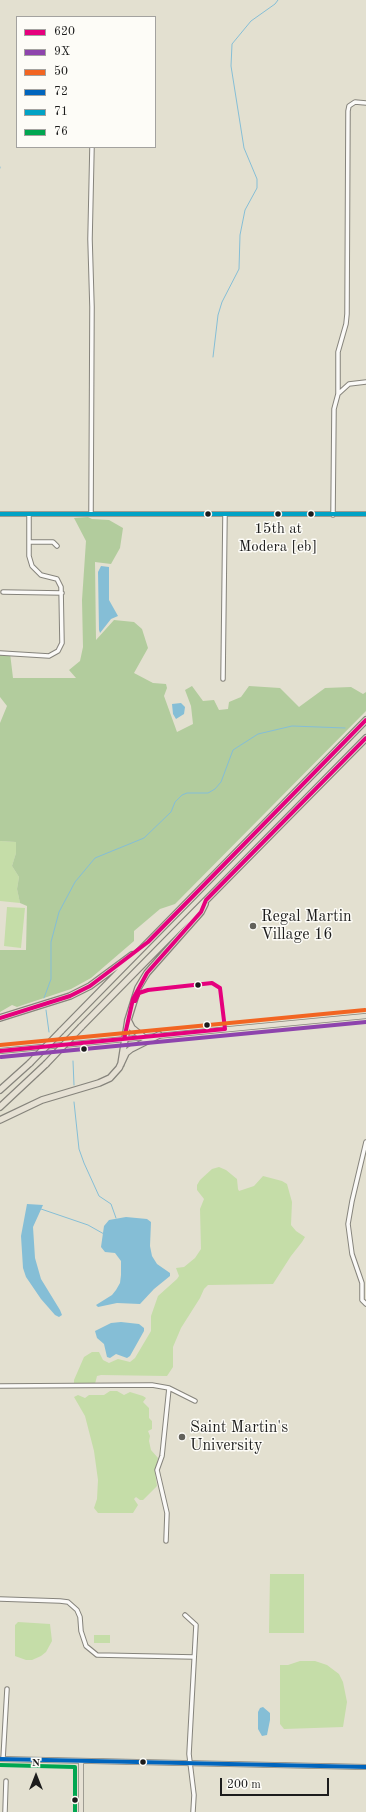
<!DOCTYPE html>
<html>
<head>
<meta charset="utf-8">
<style>
  body { margin:0 }
  #map { position:relative; width:366px; height:1812px; overflow:hidden; background:#e3e0d0; font-family:"Old Standard TT",serif }
  canvas { display:block }
  .legend { position:absolute; left:16px; top:16px; width:140px; height:132px; box-sizing:border-box; background:#fdfcf7; border:1px solid #a3a29f; margin:0; padding:5px 7px; list-style:none; font-size:12px; color:#1c1c1c }
  .legend li { display:flex; align-items:center; gap:8px; height:20px }
  .legend b { width:20px; border:1px solid #a3a29f }
  .north { position:absolute; left:16px; top:1756px; width:40px; height:40px; -webkit-text-stroke:3px #fdfcf7; paint-order:stroke; rotate:0deg; font-size:11px; font-weight:700; line-height:16px; text-align:center; color:#1c1c1c }
  .north::after { content:''; display:block; margin:auto; width:14px; height:18px; background:#1c1c1c; clip-path:polygon(50% 0,100% 100%,50% 72%,0 100%) }
  .scale { position:absolute; left:220px; top:1778px; width:109px; height:18px; box-sizing:border-box; border:2px solid #1c1c1c; border-top:0; padding-left:5px; font-size:12px; line-height:14px; white-space:nowrap; color:#1c1c1c; -webkit-text-stroke:3px #fdfcf7; paint-order:stroke }
</style>
</head>
<body>
<div id="map">
<canvas width="366" height="1812"></canvas>
<ul class="legend">
<li><b style="height:5px;background:#e5007d"></b>620</li>
<li><b style="height:5px;background:#8e44ad"></b>9X</li>
<li><b style="height:5px;background:#f26522"></b>50</li>
<li><b style="height:5px;background:#0065bd"></b>72</li>
<li><b style="height:5px;background:#01a2c5"></b>71</li>
<li><b style="height:5px;background:#00a651"></b>76</li>
</ul>
<div class="north">N</div>
<div class="scale">200 m</div>
</div>
<script>
const ctx = document.querySelector('canvas').getContext('2d');
ctx.lineJoin = 'round';
function fill(path, color) {
  ctx.fillStyle = color;
  ctx.fill(path, 'evenodd');
}
function toPath(rows) {
  const path = new Path2D();
  for (const r of rows) {
    path.moveTo(r[0], r[1]);
    for (let i = 2; i < r.length; i += 2) path.lineTo(r[i], r[i + 1]);
  }
  return path;
}
function stroke(path, color, width, dash) {
  ctx.strokeStyle = color;
  ctx.lineWidth = width;
  ctx.lineCap = dash ? 'butt' : 'round';
  ctx.setLineDash(dash || []);
  ctx.stroke(path);
}
function label(font, color, halo, rows, align = 'center') {
  ctx.font = font + ' "Old Standard TT",serif';
  ctx.lineWidth = 3;
  ctx.setLineDash([]);
  ctx.textBaseline = 'middle';
  ctx.strokeStyle = halo;
  ctx.fillStyle = color;
  for (const [text, x, y, turn = 0] of rows) {
    ctx.save();
    ctx.translate(x, y);
    ctx.rotate((+turn || 0) * Math.PI / 180);
    ctx.textAlign = isNaN(turn) ? turn : align;
    if (halo) ctx.strokeText(text, 0, 0);
    ctx.fillText(text, 0, 0);
    ctx.restore();
  }
}
fill(toPath([
  [0,841,16,842,16,853,12,866,19,877,17,889,20,903,0,901],
  [7,907,25,908,21,948,4,946],
  [219,1167,226,1170,237,1179,238,1189,239,1191,254,1186,263,1176,282,1181,287,1184,292,1202,291,1225,296,1231,305,1237,302,1242,291,1256,273,1284,208,1285,204,1289,200,1298,181,1328,173,1347,173,1367,167,1376,101,1375,97,1376,95,1384,74,1384,74,1380,84,1357,92,1352,99,1352,103,1360,109,1363,118,1359,130,1362,135,1358,151,1331,151,1316,158,1296,177,1279,179,1276,176,1268,184,1267,195,1258,201,1249,200,1209,204,1199,197,1190,197,1185,200,1180,212,1169],
  [110,1391,117,1391,124,1395,130,1392,143,1396,146,1398,143,1402,149,1408,149,1418,152,1421,152,1429,148,1431,150,1436,149,1441,151,1450,158,1458,155,1472,157,1486,143,1500,140,1500,136,1497,134,1499,138,1505,133,1513,98,1513,94,1508,97,1499,98,1480,94,1451,85,1416,74,1397,78,1395,85,1398,89,1395,104,1395],
  [270,1574,304,1574,304,1633,269,1633],
  [18,1622,50,1624,52,1641,46,1652,41,1656,32,1660,26,1660,15,1656,15,1625],
  [94,1635,110,1635,110,1643,94,1643],
  [300,1661,315,1661,327,1665,339,1674,343,1682,347,1702,343,1727,284,1729,280,1724,280,1665,288,1665]
]), '#c5dda8');
fill(toPath([
  [88,517,92,519,109,520,123,528,120,548,111,564,95,562,96,640,114,620,134,622,142,629,148,648,134,673,153,683,166,684,167,688,164,696,177,732,193,724,191,706,185,690,192,686,203,701,214,700,219,710,228,709,229,702,241,697,249,686,280,688,299,707,325,688,351,687,363,694,366,692,366,711,175,904,160,909,134,931,134,941,91,978,71,989,17,1007,12,1005,0,1012,0,950,26,950,27,906,20,903,17,889,19,877,12,866,16,853,16,842,0,841,0,723,7,706,0,697,0,653,10,653,13,678,76,678,69,670,80,661,83,647,82,600,86,541,74,518]
]), '#b2cc9d');
fill(toPath([
  [101,566,109,567,109,600,118,616,111,619,100,633,99,630,98,572],
  [181,703,185,707,184,714,176,719,173,714,172,704],
  [27,1204,43,1205,33,1227,35,1258,41,1279,60,1310,62,1315,59,1317,55,1315,41,1299,26,1277,23,1268,21,1236],
  [126,1217,147,1219,151,1222,150,1246,152,1256,157,1264,170,1273,170,1276,154,1289,140,1304,117,1303,98,1307,96,1305,112,1295,116,1290,120,1283,121,1275,121,1261,115,1253,105,1252,101,1247,104,1226,109,1220],
  [121,1322,139,1324,144,1328,144,1331,130,1356,127,1358,116,1354,110,1358,107,1357,104,1344,97,1338,95,1331,111,1323],
  [263,1707,270,1713,270,1720,267,1735,262,1736,258,1729,258,1712,260,1708]
]), '#85bed6');
stroke(toPath([
  [0,167,0,168],
  [213,357,218,315,222,302,239,269,240,235,245,210,257,188,257,179,244,148,231,66,232,44,251,21,275,4,278,0],
  [44,998,51,979,51,942,59,912,75,882,95,858,144,838,171,812,175,802,182,795,187,793,208,793,215,789,221,782,233,750,258,734,292,726,345,728],
  [46,1010,49,1032],
  [73,1061,74,1085],
  [74,1102,79,1149,84,1163,99,1196,111,1204,116,1218],
  [41,1209,88,1225,104,1234]
]), '#85bed6', 1);
const minor = toPath([
  [338,394,349,384,366,382],
  [0,514,366,514],
  [91,514,92,307,90,239,92,147],
  [333,515,334,409,338,394,338,352,346,324,347,314,348,111,349,106,355,102,366,103],
  [29,542,53,542,57,546],
  [3,592,62,593],
  [0,653,49,656,58,651,62,643,61,587,57,579,41,575,32,566,29,556,29,514],
  [223,679,225,515],
  [366,1142,352,1201,348,1224,352,1254,362,1283,362,1300,366,1304],
  [0,1386,152,1385,169,1388,195,1401],
  [166,1541,167,1513,157,1470,162,1456,169,1388],
  [0,1599,60,1601,68,1602,77,1610,80,1617,81,1631,86,1646,97,1655,194,1657],
  [185,1615,196,1625,189,1754,194,1795,193,1812],
  [3,1759,7,1689],
  [5,1812,6,1781]
]);
const major = toPath([
  [0,1051,366,1016],
  [0,1759,366,1767],
  [81,1812,81,1761]
]);
const highway = toPath([
  [0,1018,70,996,90,986,132,955],
  [128,1020,132,1028,143,1037],
  [81,1027,366,738],
  [61,1031,366,720],
  [121,1064,128,1020,138,988,147,973,201,912,205,904],
  [0,1090,30,1063],
  [0,1107,46,1064],
  [0,1120,42,1100,99,1083,110,1078,119,1068,126,1053,131,1049,159,1035]
]);
stroke(minor, '#86847c', 5.5);
stroke(major, '#86847c', 6);
stroke(highway, '#86847c', 8);
stroke(minor, '#fbfaf8', 3.5);
stroke(major, '#e6e1d4', 4.5);
stroke(highway, '#e6e1d4', 5.5);
const highwayBridge = toPath([
  [30,1063,61,1031],
  [46,1064,81,1027]
]);
stroke(highwayBridge, '#86847c', 8, []);
stroke(highwayBridge, '#e6e1d4', 5.5);
stroke(toPath([
  [0,1018,70,996,90,986,148,942,366,720],
  [124,1039,133,999,147,973,201,912,206,900,366,738],
  [0,1051,225,1029,220,988,212,983,148,990,139,993,135,1001]
]), '#e5007d', 4);
stroke(toPath([
  [1,1057,366,1022]
]), '#8e44ad', 4);
stroke(toPath([
  [0,1045,365,1010]
]), '#f26522', 4);
stroke(toPath([
  [0,1759,366,1767]
]), '#0065bd', 4);
stroke(toPath([
  [0,514,366,514]
]), '#01a2c5', 4);
stroke(toPath([
  [0,1765,75,1767,75,1812]
]), '#00a651', 4);
for (const [x, y, r, color] of [
  [208,514,3.5,"#1c1c1c"],
  [278,514,3.5,"#1c1c1c"],
  [311,514,3.5,"#1c1c1c"],
  [253,926,4,"#62615b"],
  [198,985,3.5,"#1c1c1c"],
  [207,1025,3.5,"#1c1c1c"],
  [84,1049,3.5,"#1c1c1c"],
  [182,1437,4,"#62615b"],
  [143,1762,3.5,"#1c1c1c"],
  [75,1800,3.5,"#1c1c1c"]
]) {
  const dot = new Path2D();
  dot.arc(x, y, r, 0, 2 * Math.PI);
  ctx.fillStyle = color;
  ctx.fill(dot);
  stroke(dot, '#fdfcf7', 1.5);
}
label('15px', '#1c1c1c', '#fdfcf7', [
  ["15th at",278,529],
  ["Modera [eb]",278,547]
]);
label('16px', '#1c1c1c', '#fdfcf7', [
  ["Regal Martin",261,917],
  ["Village 16",261,935],
  ["Saint Martin's",190,1428],
  ["University",190,1446]
], 'left');
</script>
</body>
</html>
